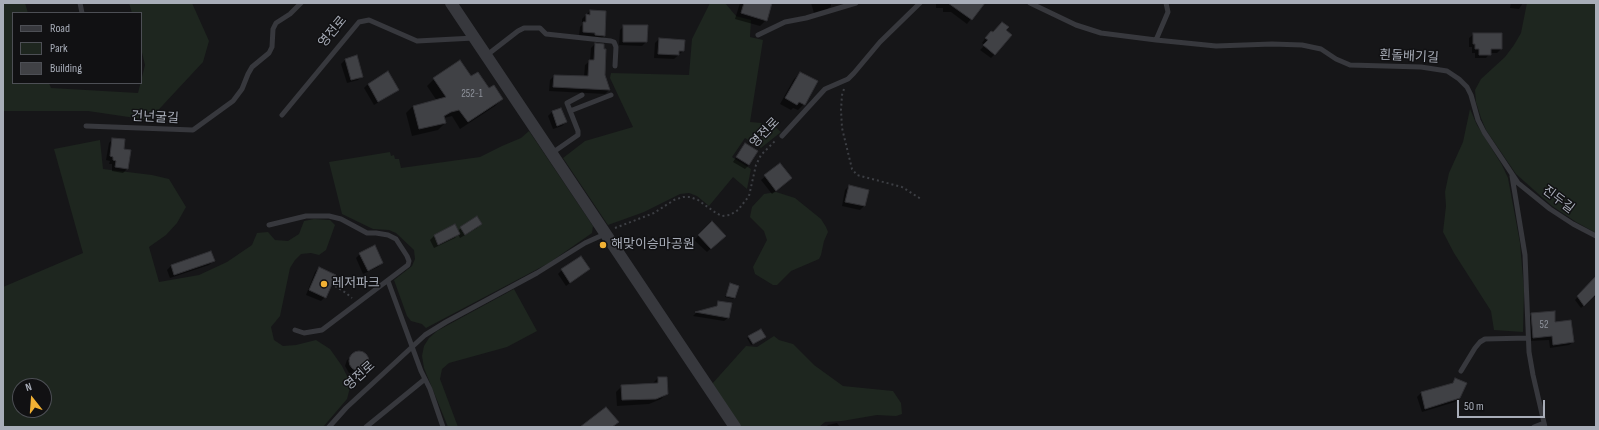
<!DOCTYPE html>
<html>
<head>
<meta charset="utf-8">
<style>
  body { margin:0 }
  #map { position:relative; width:1599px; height:430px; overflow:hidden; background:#161618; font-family:"Sofia Sans Condensed",sans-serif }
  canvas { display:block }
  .frame { position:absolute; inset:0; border:4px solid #a8adb8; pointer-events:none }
  .legend { position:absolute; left:12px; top:12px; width:130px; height:72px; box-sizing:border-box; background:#111113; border:1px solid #4d4f55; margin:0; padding:5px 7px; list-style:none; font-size:12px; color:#a8adb8 }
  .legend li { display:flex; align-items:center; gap:8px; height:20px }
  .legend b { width:20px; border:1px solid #4d4f55 }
  .north { position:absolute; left:12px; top:378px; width:40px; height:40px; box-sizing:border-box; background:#111113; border:1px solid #4d4f55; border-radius:50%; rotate:343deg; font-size:11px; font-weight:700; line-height:16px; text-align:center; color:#a8adb8 }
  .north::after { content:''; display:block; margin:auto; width:14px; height:18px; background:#f2b134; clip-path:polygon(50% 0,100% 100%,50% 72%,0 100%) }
  .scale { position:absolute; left:1457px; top:400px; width:88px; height:18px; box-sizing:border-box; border:2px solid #a8adb8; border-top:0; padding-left:5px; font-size:12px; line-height:14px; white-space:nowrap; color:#a8adb8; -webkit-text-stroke:3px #111113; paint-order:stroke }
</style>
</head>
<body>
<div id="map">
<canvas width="1599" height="430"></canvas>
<div class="frame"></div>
<ul class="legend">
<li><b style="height:5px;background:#37383d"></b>Road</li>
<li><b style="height:11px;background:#1e261f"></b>Park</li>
<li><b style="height:11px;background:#404145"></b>Building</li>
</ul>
<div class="north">N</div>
<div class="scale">50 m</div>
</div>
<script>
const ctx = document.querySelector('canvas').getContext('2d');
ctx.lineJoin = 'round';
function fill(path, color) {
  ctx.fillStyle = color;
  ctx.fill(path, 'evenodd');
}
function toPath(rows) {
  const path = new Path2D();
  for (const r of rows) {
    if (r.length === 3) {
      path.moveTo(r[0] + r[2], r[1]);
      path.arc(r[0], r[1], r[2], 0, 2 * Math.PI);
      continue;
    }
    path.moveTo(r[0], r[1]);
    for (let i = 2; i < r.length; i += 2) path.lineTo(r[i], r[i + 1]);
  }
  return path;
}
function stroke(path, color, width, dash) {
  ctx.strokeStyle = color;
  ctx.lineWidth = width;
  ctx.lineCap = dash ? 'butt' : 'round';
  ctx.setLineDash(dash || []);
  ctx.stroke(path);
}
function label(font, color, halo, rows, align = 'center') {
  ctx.font = font + ' "Sofia Sans Condensed","Noto Sans KR",sans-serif';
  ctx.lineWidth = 3;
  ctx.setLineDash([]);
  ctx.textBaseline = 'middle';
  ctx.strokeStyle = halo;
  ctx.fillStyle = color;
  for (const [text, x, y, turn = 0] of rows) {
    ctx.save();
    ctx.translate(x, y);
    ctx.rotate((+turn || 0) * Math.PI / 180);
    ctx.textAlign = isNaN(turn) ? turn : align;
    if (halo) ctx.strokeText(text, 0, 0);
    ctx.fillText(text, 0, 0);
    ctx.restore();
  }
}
fill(toPath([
  [3,3,25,3,28,13,13,13,13,83,49,83,51,88,138,93,145,65,141,48,141,13,132,13,129,3,192,3,209,41,203,62,149,120,88,111,3,111],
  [710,3,725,3,736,16,751,20,750,37,763,40,750,122,772,124,781,132,761,148,745,138,732,157,751,169,747,189,733,177,709,206,697,196,689,193,680,194,644,212,608,225,563,158,585,141,633,127,610,78,611,73,689,75,692,39],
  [1527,3,1596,3,1596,233,1576,222,1552,206,1516,174,1486,130,1481,118,1476,102,1475,90,1481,79,1505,57,1514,45,1521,33],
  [1470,109,1477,125,1502,165,1508,178,1520,243,1524,290,1523,332,1494,330,1491,311,1454,253,1443,232,1446,206,1445,192,1449,173,1463,142],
  [529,131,593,226,592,233,549,263,426,328,422,324,411,321,407,316,394,280,412,266,415,259,414,250,396,233,389,230,373,229,342,214,329,162,390,152,391,156,394,155,395,159,399,159,401,168,480,157,502,146,521,138],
  [100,140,103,169,152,175,169,179,186,207,177,223,166,235,149,247,159,282,199,275,227,262,252,245,257,233,268,232,275,240,288,241,299,234,304,221,314,219,330,220,335,225,326,250,319,255,311,253,301,254,295,260,290,268,280,316,271,327,274,340,283,346,296,345,316,340,330,349,342,366,351,384,347,399,323,427,3,427,3,287,83,253,54,149],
  [20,386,44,386,44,410,20,410],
  [776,192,795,198,821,219,826,227,828,232,824,241,821,255,819,259,791,271,777,285,773,285,755,274,753,267,767,240,764,231,750,217,752,207,764,194],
  [514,289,537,331,507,347,449,363,442,369,440,379,458,427,448,427,424,368,422,356,424,346,429,338,437,331],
  [774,336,779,340,793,344,814,365,843,386,893,391,901,403,902,414,896,416,877,415,842,421,825,422,819,427,741,427,712,384,746,346,757,347]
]), '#1e261f');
fill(toPath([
  [740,3,771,3,766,20,760,26,735,19],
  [811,3,831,3,831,6,827,10,814,13],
  [936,3,977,3,981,6,967,24,951,12,943,12,943,8,936,8],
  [1511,3,1523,3,1519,9,1510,8],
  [590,11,605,12,604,36,600,40,579,36,580,27,582,25,582,19],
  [624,26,646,42,642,46,619,45,620,30],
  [1005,31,995,54,991,58,980,50,985,45,982,43,987,36],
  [1474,34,1501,49,1497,53,1490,53,1486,58,1475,58,1475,53,1472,53,1472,47,1469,47,1469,38],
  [659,39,683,51,674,59,654,58,655,43],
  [595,44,609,90,605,94,549,91,550,80,554,76,584,77,585,65,590,61,591,48],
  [345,60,362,76,358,80,347,83,341,64],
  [800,73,804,104,798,110,793,108,791,110,780,104,794,79],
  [471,77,502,99,495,106,460,129,452,116,444,118,445,123,438,130,412,136,406,113,413,106,437,101,427,86,434,79],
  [368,84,398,90,374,105,364,88],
  [561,109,566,122,562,126,553,129,548,116,552,112],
  [113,139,123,150,127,169,123,173,112,171,112,164,109,164,110,161,106,160,109,143],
  [745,144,749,165,745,169,733,162],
  [780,164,791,178,772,194,761,180],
  [849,186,864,206,860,210,842,206,845,190],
  [477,218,481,224,477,228,460,238,458,234,455,238,434,248,430,240,434,236,455,226,457,231],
  [712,223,724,236,707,252,694,240],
  [360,254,382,263,378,267,363,274,356,258],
  [213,261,209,265,170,278,167,270,171,266],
  [319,268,325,297,321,301,306,295,315,272],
  [588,269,566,286,558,274,562,270],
  [1593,280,1596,282,1596,298,1593,296,1581,308,1575,300],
  [730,284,735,298,733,299,725,297],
  [719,302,728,318,724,321,693,316,696,313,714,308],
  [1532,314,1554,323,1573,342,1569,345,1550,348,1549,340,1529,341,1528,318],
  [749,337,763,338,751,345,747,338],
  [359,352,364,354,367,359,366,365,357,373,349,373,345,366,347,360],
  [658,378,667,393,661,399,649,404,617,406,616,392,622,386,652,384],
  [1455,379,1459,398,1455,402,1422,412,1417,397,1421,393,1451,385],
  [837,423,840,427,826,427,828,425]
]), '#0007');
const building = toPath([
  [744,3,772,3,767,21,741,13,744,3],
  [948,3,985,3,972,20,948,3],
  [590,10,606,11,605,36,595,35,595,33,583,32,583,22,586,22,586,14,590,15,590,10],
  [1002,22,1009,27,1006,30,1012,35,995,55,983,45,988,40,985,38,991,31,993,32,1002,22],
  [623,25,648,25,647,42,623,42,623,25],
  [1473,33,1502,33,1502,49,1491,49,1491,55,1479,55,1479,49,1475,49,1475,44,1473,44,1473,33],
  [659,38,685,40,684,51,679,51,679,55,658,54,659,38],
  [595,43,604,44,604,49,606,49,605,75,610,90,553,87,554,75,588,76,589,60,594,60,595,43],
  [357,55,363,77,351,80,345,59,357,55],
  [460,60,471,76,478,72,489,88,494,85,503,99,468,122,459,110,451,112,444,116,446,123,419,129,413,106,446,97,433,78,460,60],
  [388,71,399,90,378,102,368,84,388,71],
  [800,72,818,81,805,105,799,102,797,105,785,98,800,72],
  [561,108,567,122,557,126,552,111,561,108],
  [112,138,125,139,124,149,131,150,128,169,115,167,116,161,113,160,113,157,110,156,112,138],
  [745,143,758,151,749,165,736,157,745,143],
  [780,163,792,178,776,191,764,175,780,163],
  [849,185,869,190,865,206,845,202,849,185],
  [477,216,482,224,465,235,460,227,477,216],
  [712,221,726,236,711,249,698,235,712,221],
  [455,224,460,234,438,245,434,235,455,224],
  [375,245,383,263,368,271,359,253,375,245],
  [211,251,215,261,174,275,171,265,211,251],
  [581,256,590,269,570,283,561,269,581,256],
  [319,267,336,275,326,298,309,290,319,267],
  [1596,276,1596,294,1584,306,1577,296,1596,276],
  [730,283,739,286,735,298,726,296,730,283],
  [718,301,732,303,729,318,695,312,717,306,718,301],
  [1555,311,1555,322,1571,320,1574,342,1553,345,1552,336,1533,338,1531,313,1555,311],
  [761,329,766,337,753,344,748,336,761,329],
  [359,361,10],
  [658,377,667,377,668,394,656,399,622,400,621,385,658,383,658,377],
  [1455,378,1467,383,1460,398,1425,409,1421,392,1453,383,1455,378],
  [606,407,619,422,612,427,580,427,606,407]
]);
fill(building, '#404145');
stroke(building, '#303034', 1);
stroke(toPath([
  [844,89,842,95,841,110,842,128,852,169,857,175,902,187,921,199],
  [615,228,654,213,674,200,683,197,690,197,698,200,716,213,722,216,730,215,738,210,749,196,756,165,761,155,776,140],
  [335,286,346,293,352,298]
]), '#3d3f44', 2, [2, 3]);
stroke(toPath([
  [80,3,82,13],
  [1030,3,1076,25,1101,33,1156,40,1216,46,1272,44,1302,45,1321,49,1336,59,1350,65,1421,67,1447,71,1459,79,1467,87,1471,95,1478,120,1484,132,1518,183,1550,209,1573,224,1596,236],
  [758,35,785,22,806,18,856,3],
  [1156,40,1168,12,1166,3],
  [487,55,518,31,524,28,540,28,546,34,611,41,614,42,616,47,615,66],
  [570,111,611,95],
  [282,115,359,22,369,20,417,41,474,38],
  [86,126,193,130,233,101,242,89,248,74,252,67,269,53,272,47,273,29,276,23,290,14,301,3],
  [782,136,825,89,848,79,854,73,880,42,920,3],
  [552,153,578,135,578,131,567,103,582,95],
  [1512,176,1525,255,1529,352,1533,375,1545,427],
  [269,225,306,216,329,216,341,219,367,233,376,233,388,235,396,239,407,256,409,261,408,265,322,330,304,333,295,330],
  [388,281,421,371,430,389,443,427],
  [1461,371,1475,348,1480,342,1485,339,1528,338],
  [329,427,346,408,425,335,446,322,537,273,585,243,605,234],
  [366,427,425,379],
  [1534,427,1544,423]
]), '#37383d', 5);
stroke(toPath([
  [451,3,735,427]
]), '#37383d', 12);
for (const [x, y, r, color] of [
  [603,245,4,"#f2b134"],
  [324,284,4,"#f2b134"]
]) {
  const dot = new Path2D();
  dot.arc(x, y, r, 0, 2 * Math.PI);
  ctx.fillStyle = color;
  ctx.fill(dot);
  stroke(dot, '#111113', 1.5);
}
label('11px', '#8e929b', null, [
  ["252-1",472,94],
  ["52",1544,325]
]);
label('13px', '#a8adb8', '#111113', [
  ["영전로",333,32,-50],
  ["흰돌배기길",1409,57,3],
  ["건넌굴길",155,118,3],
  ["영전로",765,133,-46],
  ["진두길",1558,200,37],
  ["영전로",360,376,-42]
]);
label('13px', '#a8adb8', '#111113', [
  ["해맞이승마공원",611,245],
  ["레저파크",332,284]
], 'left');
</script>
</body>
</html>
